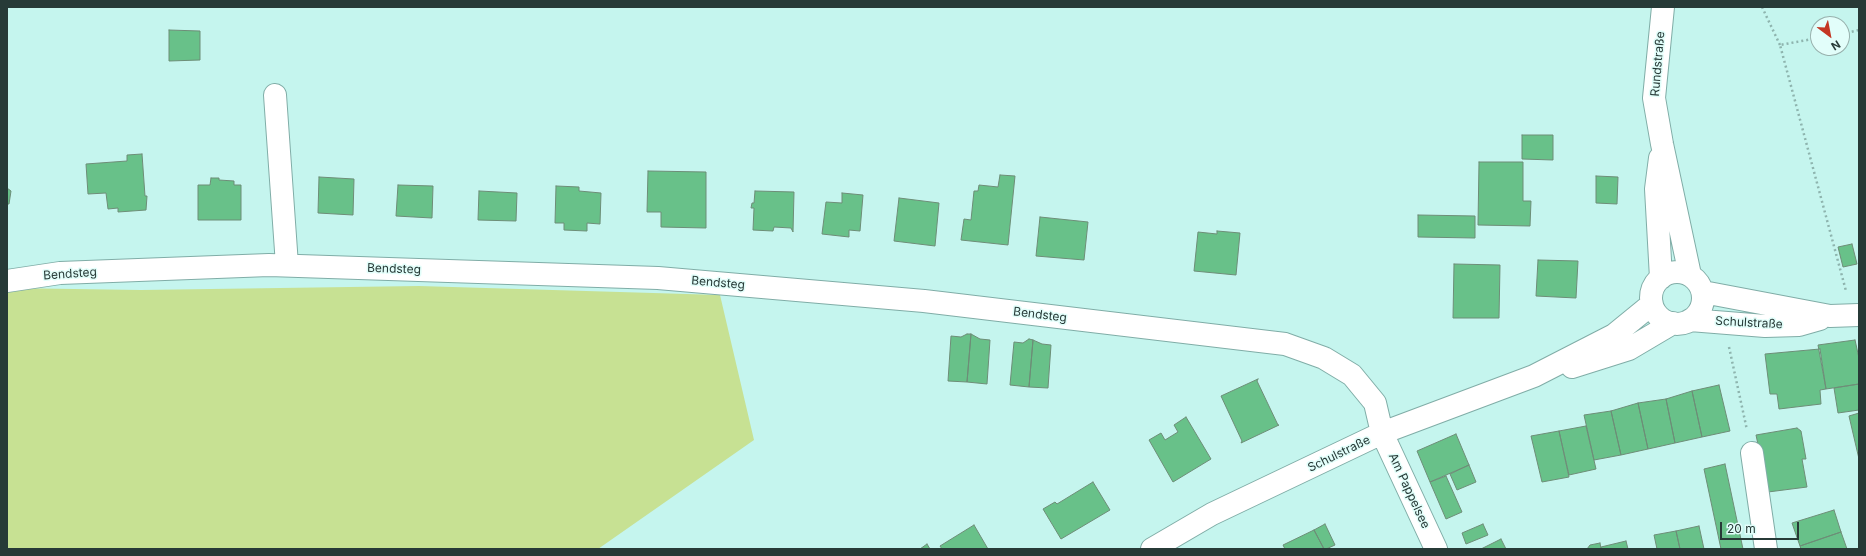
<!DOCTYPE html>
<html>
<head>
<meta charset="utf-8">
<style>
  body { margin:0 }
  #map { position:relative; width:1866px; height:556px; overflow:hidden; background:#c5f5ee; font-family:Inter,sans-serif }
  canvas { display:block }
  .frame { position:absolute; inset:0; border:8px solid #273a37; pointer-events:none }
  .north { position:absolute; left:1810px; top:16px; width:40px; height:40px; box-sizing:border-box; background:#e2fefa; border:1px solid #97b0ac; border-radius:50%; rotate:148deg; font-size:11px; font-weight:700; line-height:16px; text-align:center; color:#273a37 }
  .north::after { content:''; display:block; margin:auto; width:14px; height:18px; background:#c43724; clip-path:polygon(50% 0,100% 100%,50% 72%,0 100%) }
  .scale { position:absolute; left:1720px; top:522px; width:79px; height:18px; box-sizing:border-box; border:2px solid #273a37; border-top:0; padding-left:5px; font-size:12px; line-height:14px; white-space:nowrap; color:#273a37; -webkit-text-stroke:3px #e2fefa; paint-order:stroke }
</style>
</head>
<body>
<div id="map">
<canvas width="1866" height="556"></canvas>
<div class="frame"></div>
<div class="north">N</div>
<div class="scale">20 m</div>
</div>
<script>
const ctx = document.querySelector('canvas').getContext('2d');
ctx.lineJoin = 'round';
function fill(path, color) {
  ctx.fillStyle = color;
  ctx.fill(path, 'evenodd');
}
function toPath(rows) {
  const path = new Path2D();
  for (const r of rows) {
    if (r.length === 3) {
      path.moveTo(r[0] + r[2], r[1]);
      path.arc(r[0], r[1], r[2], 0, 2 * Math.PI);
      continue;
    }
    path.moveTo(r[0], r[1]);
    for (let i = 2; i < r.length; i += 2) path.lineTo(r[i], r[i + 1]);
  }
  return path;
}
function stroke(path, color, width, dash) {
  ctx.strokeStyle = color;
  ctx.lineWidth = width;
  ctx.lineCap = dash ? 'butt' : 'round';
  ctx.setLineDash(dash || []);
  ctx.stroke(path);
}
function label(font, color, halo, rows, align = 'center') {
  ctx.font = font + ' Inter,sans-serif';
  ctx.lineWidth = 3;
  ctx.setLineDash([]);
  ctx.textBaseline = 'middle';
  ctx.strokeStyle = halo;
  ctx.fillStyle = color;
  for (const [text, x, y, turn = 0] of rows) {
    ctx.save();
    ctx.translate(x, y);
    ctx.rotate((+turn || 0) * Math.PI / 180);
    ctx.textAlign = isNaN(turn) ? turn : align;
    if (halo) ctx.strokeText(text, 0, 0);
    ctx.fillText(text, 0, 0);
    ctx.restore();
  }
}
fill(toPath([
  [419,286,720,295,754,440,598,549,7,549,7,288,141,290]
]), '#c7e193');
const building = toPath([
  [169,30,200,31,200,60,169,61,169,30],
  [1522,135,1553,135,1553,160,1522,159,1522,135],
  [142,154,145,196,147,196,146,210,118,212,118,208,108,209,106,193,88,194,86,164,127,161,127,155,142,154],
  [1479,162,1523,162,1523,201,1531,201,1530,226,1478,225,1479,162],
  [648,171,706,172,706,228,661,227,661,212,647,212,648,171],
  [1000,175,1015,176,1008,245,961,240,964,219,971,220,974,191,978,191,979,185,998,187,1000,175],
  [1596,176,1618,177,1617,204,1596,203,1596,176],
  [319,177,354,179,353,215,318,213,319,177],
  [211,178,219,178,219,180,234,181,234,185,241,185,241,220,198,220,198,185,210,185,211,178],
  [398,185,433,186,432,218,396,216,398,185],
  [556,186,579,187,579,191,601,193,600,224,587,223,587,231,564,230,564,223,555,223,556,186],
  [7,188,11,191,9,204,7,204,7,206,7,188],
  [479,191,517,193,516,221,478,220,479,191],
  [755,191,794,192,793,232,791,228,774,227,773,231,753,230,754,208,751,208,752,203,754,203,755,191],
  [842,193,863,195,860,231,849,230,849,237,822,234,826,202,842,203,842,193],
  [899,198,939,203,935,246,894,241,899,198],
  [1418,215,1475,216,1475,238,1418,237,1418,215],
  [1040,217,1088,222,1084,260,1036,256,1040,217],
  [1217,231,1240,233,1236,275,1194,271,1198,232,1217,234,1217,231],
  [1852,244,1857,264,1843,267,1838,247,1852,244],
  [1538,260,1578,261,1576,298,1536,296,1538,260],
  [1454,264,1500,265,1499,318,1453,318,1454,264],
  [967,334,971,334,967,382,948,381,951,336,961,337,967,334],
  [971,334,980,339,990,340,987,384,967,382,971,334],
  [1029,339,1033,340,1029,387,1010,385,1014,342,1023,343,1029,339],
  [1033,340,1042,344,1051,345,1048,388,1029,387,1033,340],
  [1855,340,1859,358,1859,384,1826,389,1818,345,1855,340],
  [1820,349,1826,389,1820,390,1821,404,1779,409,1777,394,1770,394,1765,354,1820,349],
  [1258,379,1257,381,1278,425,1279,425,1241,443,1242,441,1221,396,1258,379],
  [1859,384,1859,410,1838,413,1834,388,1859,384],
  [1719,385,1730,431,1702,437,1692,391,1719,385],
  [1692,391,1702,437,1675,443,1666,399,1692,391],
  [1666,399,1675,443,1648,449,1638,403,1666,399],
  [1638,403,1648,449,1621,455,1611,411,1638,403],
  [1611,411,1621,455,1594,460,1584,415,1611,411],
  [1859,413,1859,459,1849,416,1859,413],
  [1186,417,1211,459,1173,482,1149,440,1161,433,1165,440,1178,432,1174,425,1186,417],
  [1586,426,1596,469,1569,475,1559,431,1586,426],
  [1797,428,1801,431,1806,459,1802,459,1807,487,1768,492,1756,435,1797,428],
  [1559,431,1569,477,1542,482,1531,436,1559,431],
  [1456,434,1469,465,1430,482,1417,451,1456,434],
  [1725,464,1743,549,1721,549,1704,469,1725,464],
  [1469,465,1476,482,1457,490,1450,474,1469,465],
  [1446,476,1462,512,1446,519,1430,482,1446,476],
  [1093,482,1110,510,1061,539,1043,509,1055,502,1057,504,1093,482],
  [1834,510,1841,532,1800,546,1792,523,1834,510],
  [1325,524,1335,545,1326,549,1324,549,1314,530,1325,524],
  [1483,524,1488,535,1466,544,1462,533,1483,524],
  [974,525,988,549,942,549,940,546,974,525],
  [1699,526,1704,549,1680,549,1676,531,1699,526],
  [1314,530,1324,549,1285,549,1283,545,1314,530],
  [1676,531,1680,549,1657,549,1654,535,1676,531],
  [1841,532,1847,549,1801,549,1800,546,1841,532],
  [1501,539,1506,549,1481,549,1501,539],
  [1626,541,1628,549,1601,549,1601,547,1626,541],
  [1600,543,1601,549,1587,549,1590,545,1600,543],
  [927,544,930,549,920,549,927,544]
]);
fill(building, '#68c189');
stroke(building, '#6d8d77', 1);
const minor = toPath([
  [1663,7,1654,98,1662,144,1690,275],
  [275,95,287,265],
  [1660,158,1656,189,1661,278],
  [1677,298,26],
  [7,281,60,273,269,265,658,278,924,301,1285,344,1324,358,1352,375,1375,403,1382,433,1436,549],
  [1703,292,1830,316,1859,315],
  [1690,320,1765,326,1799,325,1820,319],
  [1572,367,1629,349,1673,323],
  [1752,453,1766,549],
  [1152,549,1212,514,1382,433,1534,376,1614,335,1652,304]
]);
stroke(minor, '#80ada7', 24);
stroke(toPath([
  [1762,7,1780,45],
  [1842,34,1859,30],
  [1818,38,1780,45,1846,291],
  [1729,347,1747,430]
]), '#8eb4ae', 2.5, [2, 3]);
stroke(minor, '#fff', 22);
label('12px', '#273a37', '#e2fefa', [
  ["Rundstraße",1658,64,-85],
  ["Bendsteg",394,269,2],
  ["Bendsteg",70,274,-4],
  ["Bendsteg",718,283,5],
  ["Bendsteg",1040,315,7],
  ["Schulstraße",1749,323,3],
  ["Schulstraße",1339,454,-26],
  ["Am Pappelsee",1409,491,65]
]);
</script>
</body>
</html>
